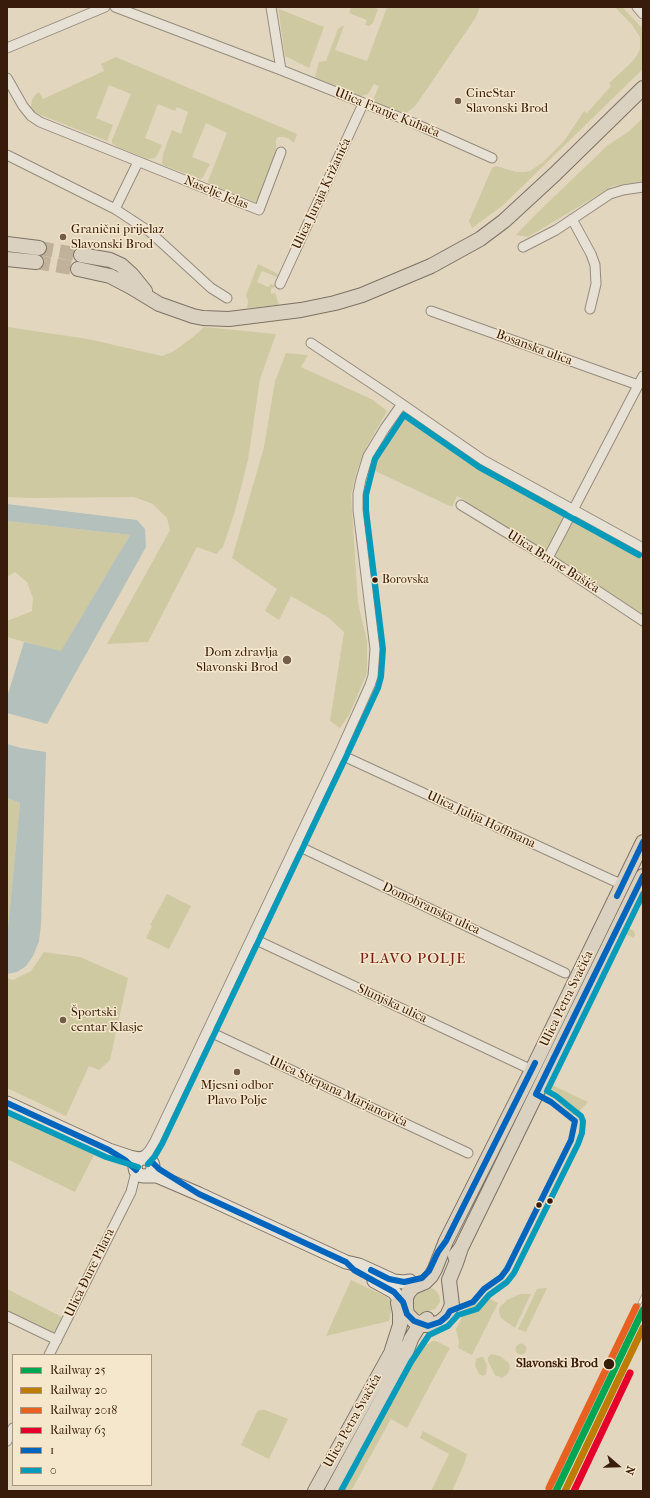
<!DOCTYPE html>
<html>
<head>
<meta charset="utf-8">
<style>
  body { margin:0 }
  #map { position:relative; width:650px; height:1498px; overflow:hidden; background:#e2d6bf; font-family:"IM FELL French Canon",serif }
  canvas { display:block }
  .frame { position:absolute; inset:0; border:8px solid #391b0b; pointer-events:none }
  .legend { position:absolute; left:12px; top:1354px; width:140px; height:132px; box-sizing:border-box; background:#f5e7cc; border:1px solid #aa957f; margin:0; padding:5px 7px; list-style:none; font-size:12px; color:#391b0b }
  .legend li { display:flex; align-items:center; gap:8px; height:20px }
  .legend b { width:20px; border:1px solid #aa957f }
  .north { position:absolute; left:598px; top:1446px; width:40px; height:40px; -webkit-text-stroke:3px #f5e7cc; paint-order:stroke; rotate:110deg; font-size:11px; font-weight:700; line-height:16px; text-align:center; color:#391b0b }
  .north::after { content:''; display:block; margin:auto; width:14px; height:18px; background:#391b0b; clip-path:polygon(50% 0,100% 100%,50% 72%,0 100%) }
</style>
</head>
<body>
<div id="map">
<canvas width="650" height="1498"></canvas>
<div class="frame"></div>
<ul class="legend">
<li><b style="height:5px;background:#00a651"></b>Railway 25</li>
<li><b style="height:5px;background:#be7c03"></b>Railway 20</li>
<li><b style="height:5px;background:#e96121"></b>Railway 2018</li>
<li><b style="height:5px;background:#e4002b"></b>Railway 63</li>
<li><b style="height:5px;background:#0065bd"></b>1</li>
<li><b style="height:5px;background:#069bba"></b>0</li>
</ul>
<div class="north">N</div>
</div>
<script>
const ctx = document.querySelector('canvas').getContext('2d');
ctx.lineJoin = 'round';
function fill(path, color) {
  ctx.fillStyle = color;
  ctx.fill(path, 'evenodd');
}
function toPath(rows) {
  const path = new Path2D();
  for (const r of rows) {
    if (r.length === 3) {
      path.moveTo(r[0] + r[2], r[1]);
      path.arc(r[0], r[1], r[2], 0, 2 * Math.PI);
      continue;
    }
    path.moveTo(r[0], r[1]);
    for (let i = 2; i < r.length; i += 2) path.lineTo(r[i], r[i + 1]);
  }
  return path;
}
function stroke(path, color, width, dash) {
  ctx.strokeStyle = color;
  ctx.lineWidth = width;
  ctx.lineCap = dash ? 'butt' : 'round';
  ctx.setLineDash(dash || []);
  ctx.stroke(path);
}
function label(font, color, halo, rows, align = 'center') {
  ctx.font = font + ' "IM FELL French Canon",serif';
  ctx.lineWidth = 3;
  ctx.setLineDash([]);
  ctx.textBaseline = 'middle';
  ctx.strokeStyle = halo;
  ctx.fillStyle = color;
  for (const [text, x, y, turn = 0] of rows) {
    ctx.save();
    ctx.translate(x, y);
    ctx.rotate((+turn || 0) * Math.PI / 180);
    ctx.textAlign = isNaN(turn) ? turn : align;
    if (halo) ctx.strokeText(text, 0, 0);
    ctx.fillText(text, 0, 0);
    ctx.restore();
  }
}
fill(toPath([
  [278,7,279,9,324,27,309,68,285,56],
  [351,7,372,7,378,9,373,23,369,26,365,25,367,20,349,13],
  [387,7,480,7,476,17,416,105,403,116,376,104,374,98,379,86,374,84,368,94,358,97,316,80,315,77,319,62,326,61,338,29,342,26,344,26,335,50,367,61],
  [615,7,622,7,643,29,643,69,502,206,472,228,469,221,492,168,496,166,516,172,525,172,530,171,542,163,564,141,584,111,587,113,611,86,609,83,632,62,637,55,640,49,640,37,632,25],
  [116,57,297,134,294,143,288,138,283,137,278,137,276,140,276,152,258,200,255,202,209,184,208,181,227,133,206,123,192,157,210,164,203,177,200,179,163,165,162,163,163,154,172,130,181,134,188,112,177,107,175,111,158,104,145,138,162,145,158,154,155,158,148,159,118,147,112,143,112,140,131,94,109,85,96,118,113,125,107,141,33,112,31,107,32,100,35,95,39,92,43,99,104,71,101,64],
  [643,118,643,181,613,186,528,237,516,235,535,215,608,145,628,132],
  [258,264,280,275,277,277,262,271,257,282,268,287,271,284,276,286,271,289,271,294,275,293,279,305,247,308,248,301,246,295],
  [7,327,88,339,162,356,174,351,193,337,204,327,276,334,260,379,248,460,235,511,223,547,216,554,197,547,148,642,107,644,170,530,167,518,153,504,134,497,30,498,7,497],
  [286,353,308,355,301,367,373,400,387,411,367,446,357,470,351,495,358,603,367,641,367,673,349,715,340,728,330,721,344,632,329,618,291,596,279,620,265,611,277,589,232,558,264,447,275,381],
  [407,417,504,477,643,553,643,616,620,600,471,508,465,500,457,496,452,507,371,469,382,447,393,429,401,419],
  [7,521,130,535,61,652,7,637,7,621,32,611,33,598,27,582,15,572,7,577],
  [7,798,20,803,7,939],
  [167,894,191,906,169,949,146,938,152,926,150,925],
  [625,926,634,931,635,935,634,938,624,933,552,1085,588,1102,576,1115,572,1115,556,1100,545,1086],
  [44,952,80,957,128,978,110,1060,99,1070,89,1066,66,1116,7,1088,7,978,13,980,31,971],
  [7,1110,94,1155,75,1192,7,1159],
  [351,1280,387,1297,390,1301,391,1312,389,1321,326,1336],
  [431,1288,434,1289,439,1295,440,1302,435,1309,425,1312,421,1315,415,1312,412,1306,414,1295,418,1291,425,1291],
  [547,1288,526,1332,518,1329,537,1289],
  [7,1289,62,1317,54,1333,7,1311],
  [520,1294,531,1294,515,1328,501,1318,499,1313,499,1308,507,1300],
  [484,1296,498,1303,472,1355,458,1348,459,1342,456,1329,467,1308,479,1302],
  [432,1341,436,1341,450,1348,407,1428,391,1419,351,1491,340,1491,419,1344,428,1344],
  [521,1349,5.5],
  [491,1354,500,1356,509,1363,510,1368,508,1373,505,1376,502,1378,495,1375,488,1361,488,1357],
  [481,1357,483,1357,487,1365,486,1374,483,1376,479,1374,475,1366,476,1359],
  [260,1410,265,1410,288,1419,269,1459,241,1445,257,1412],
  [423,1431,467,1454,464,1464,452,1491,431,1491,449,1454,420,1438]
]), '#cfc9a1');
fill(toPath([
  [7,504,137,520,145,529,146,547,47,724,7,713,7,697,24,642,61,651,130,535,7,521],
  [7,744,21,748,46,752,41,925,39,941,33,956,26,966,17,972,7,974,7,939,20,803,7,798]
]), '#b4c0bb');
stroke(toPath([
  [39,248,81,255],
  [36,262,78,269]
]), '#c0b19b', 14, [14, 7]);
const minor = toPath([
  [115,7,281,70,416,124,492,158],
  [271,7,281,70],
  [637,7,643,14],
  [7,48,105,7],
  [7,78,23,106,31,116,40,122,259,210,281,152],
  [7,155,115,209,150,232,211,288,227,298],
  [115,209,138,162],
  [572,219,591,254,595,265,596,284,590,309],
  [523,247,556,230,610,194,623,190,643,187],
  [280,284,363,104],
  [431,311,638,385],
  [311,343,386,393,483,460,643,548],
  [461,505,548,558,643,621],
  [548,558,643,376],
  [339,754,614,881,623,884],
  [296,845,565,973],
  [252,938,532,1070],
  [208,1031,468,1153],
  [142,1158,149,1151,155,1141,339,754,370,685,373,676,375,649,358,510,358,494,361,479,368,456,385,428,402,404],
  [7,1316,57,1340],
  [49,1355,131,1192,136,1172],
  [7,1441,13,1428]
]);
const secondary = toPath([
  [7,1103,109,1150,130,1157,140,1159],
  [144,1167,9],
  [148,1176,157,1176,199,1194,346,1262,359,1265,394,1281,404,1282,410,1281],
  [374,1281,394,1292,406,1308]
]);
const primary = toPath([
  [7,244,39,248],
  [81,255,110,260,121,265,132,275,145,291],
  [7,259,36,262],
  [78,269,110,276,131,287,159,304,193,316,203,318,229,319,301,310,335,303,362,295,431,266,480,239,504,221,555,174,643,88],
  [461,1248,456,1263,449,1280,452,1305,447,1316,440,1322,432,1325,423,1325,414,1321,407,1314,406,1308,406,1298,408,1293,413,1287,425,1282,431,1276,435,1269,446,1241,532,1070,643,842],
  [455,1256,461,1248,643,876],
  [392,1350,400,1325,400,1313,398,1303],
  [315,1491,396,1344],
  [332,1491,404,1358,411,1339,420,1324,427,1319]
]);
stroke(minor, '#958b7c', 11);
stroke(secondary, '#7d7264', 15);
stroke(primary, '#7d7264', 16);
stroke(minor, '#e7e1d5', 9);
stroke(secondary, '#e7e1d5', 13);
stroke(primary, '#dad1c1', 14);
const rail = toPath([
  [550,1491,643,1296]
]);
stroke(rail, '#a69f94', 4);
stroke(rail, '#f5e7cc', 2.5, [8]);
stroke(toPath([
  [617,896,643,842],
  [7,1103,109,1150,125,1160,136,1170],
  [153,1163,159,1169,199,1194,346,1262,354,1270,394,1292,403,1302,407,1314,414,1321,428,1326,440,1322,447,1316,450,1311,473,1302,484,1289,501,1277,507,1269,571,1140,575,1121,551,1102,536,1094,643,876],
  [371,1270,389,1279,404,1282,422,1278,429,1271,438,1252,446,1241,535,1063]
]), '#0065bd', 6);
stroke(toPath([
  [7,1112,106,1157,138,1167],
  [148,1164,155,1156,162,1144,346,757,378,688,381,677,383,649,366,510,366,495,375,459,404,415,479,467,639,555],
  [341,1491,411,1362,429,1335,448,1326,458,1315,477,1309,489,1295,507,1282,514,1273,578,1144,582,1133,583,1121,581,1116,556,1096,547,1091,643,894]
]), '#069bba', 6);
stroke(toPath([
  [556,1491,643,1310]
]), '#00a651', 7);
stroke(toPath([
  [565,1491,643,1328]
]), '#be7c03', 7);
stroke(toPath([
  [549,1488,636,1307]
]), '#e96121', 7);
stroke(toPath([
  [574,1491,630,1373]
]), '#e4002b', 7);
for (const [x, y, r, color] of [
  [458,101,4,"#745c4a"],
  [63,237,4,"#745c4a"],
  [375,580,3.5,"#391b0b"],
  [287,660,5,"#745c4a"],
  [63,1020,4,"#745c4a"],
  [237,1072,4,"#745c4a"],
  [550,1201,3.5,"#391b0b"],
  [539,1205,3.5,"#391b0b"],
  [609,1364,6,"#391b0b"]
]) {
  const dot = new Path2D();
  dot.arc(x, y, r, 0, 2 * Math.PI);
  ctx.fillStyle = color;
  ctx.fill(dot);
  stroke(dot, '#f5e7cc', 1.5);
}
label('12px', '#391b0b', '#f5e7cc', [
  ["Borovska",382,580]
], 'left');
label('13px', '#391b0b', '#f5e7cc', [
  ["CineStar",466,94],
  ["Slavonski Brod",466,109],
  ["Granični prijelaz",71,230],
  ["Slavonski Brod",71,245],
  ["Dom zdravlja",278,653,"right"],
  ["Slavonski Brod",278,668,"right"],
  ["Športski",71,1013],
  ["centar Klasje",71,1028],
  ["Mjesni odbor",237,1086,"center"],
  ["Plavo Polje",237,1101,"center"]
], 'left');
label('13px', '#391b0b', '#f5e7cc', [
  ["Ulica Franje Kuhača",387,113,22],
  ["Naselje Jelas",216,193,22],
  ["Ulica Juraja Križanića",322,194,-65],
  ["Bosanska ulica",534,348,20],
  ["Ulica Brune Bušića",553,562,32],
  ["Ulica Julija Hoffmana",481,820,25],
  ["Domobranska ulica",431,909,25],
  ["Ulica Petra Svačića",567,999,-64],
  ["Slunjska ulica",392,1004,25],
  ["Ulica Stjepana Marjanovića",338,1092,25],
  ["Ulica Đure Pilara",90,1273,-64],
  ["Ulica Petra Svačića",353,1421,-61]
]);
label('bold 13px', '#391b0b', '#f5e7cc', [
  ["Slavonski Brod",598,1364]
], 'right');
ctx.letterSpacing = '1px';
label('15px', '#7a1f14', '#f5e7cc', [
  ["PLAVO POLJE",413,959]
]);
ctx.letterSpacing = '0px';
</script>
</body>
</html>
